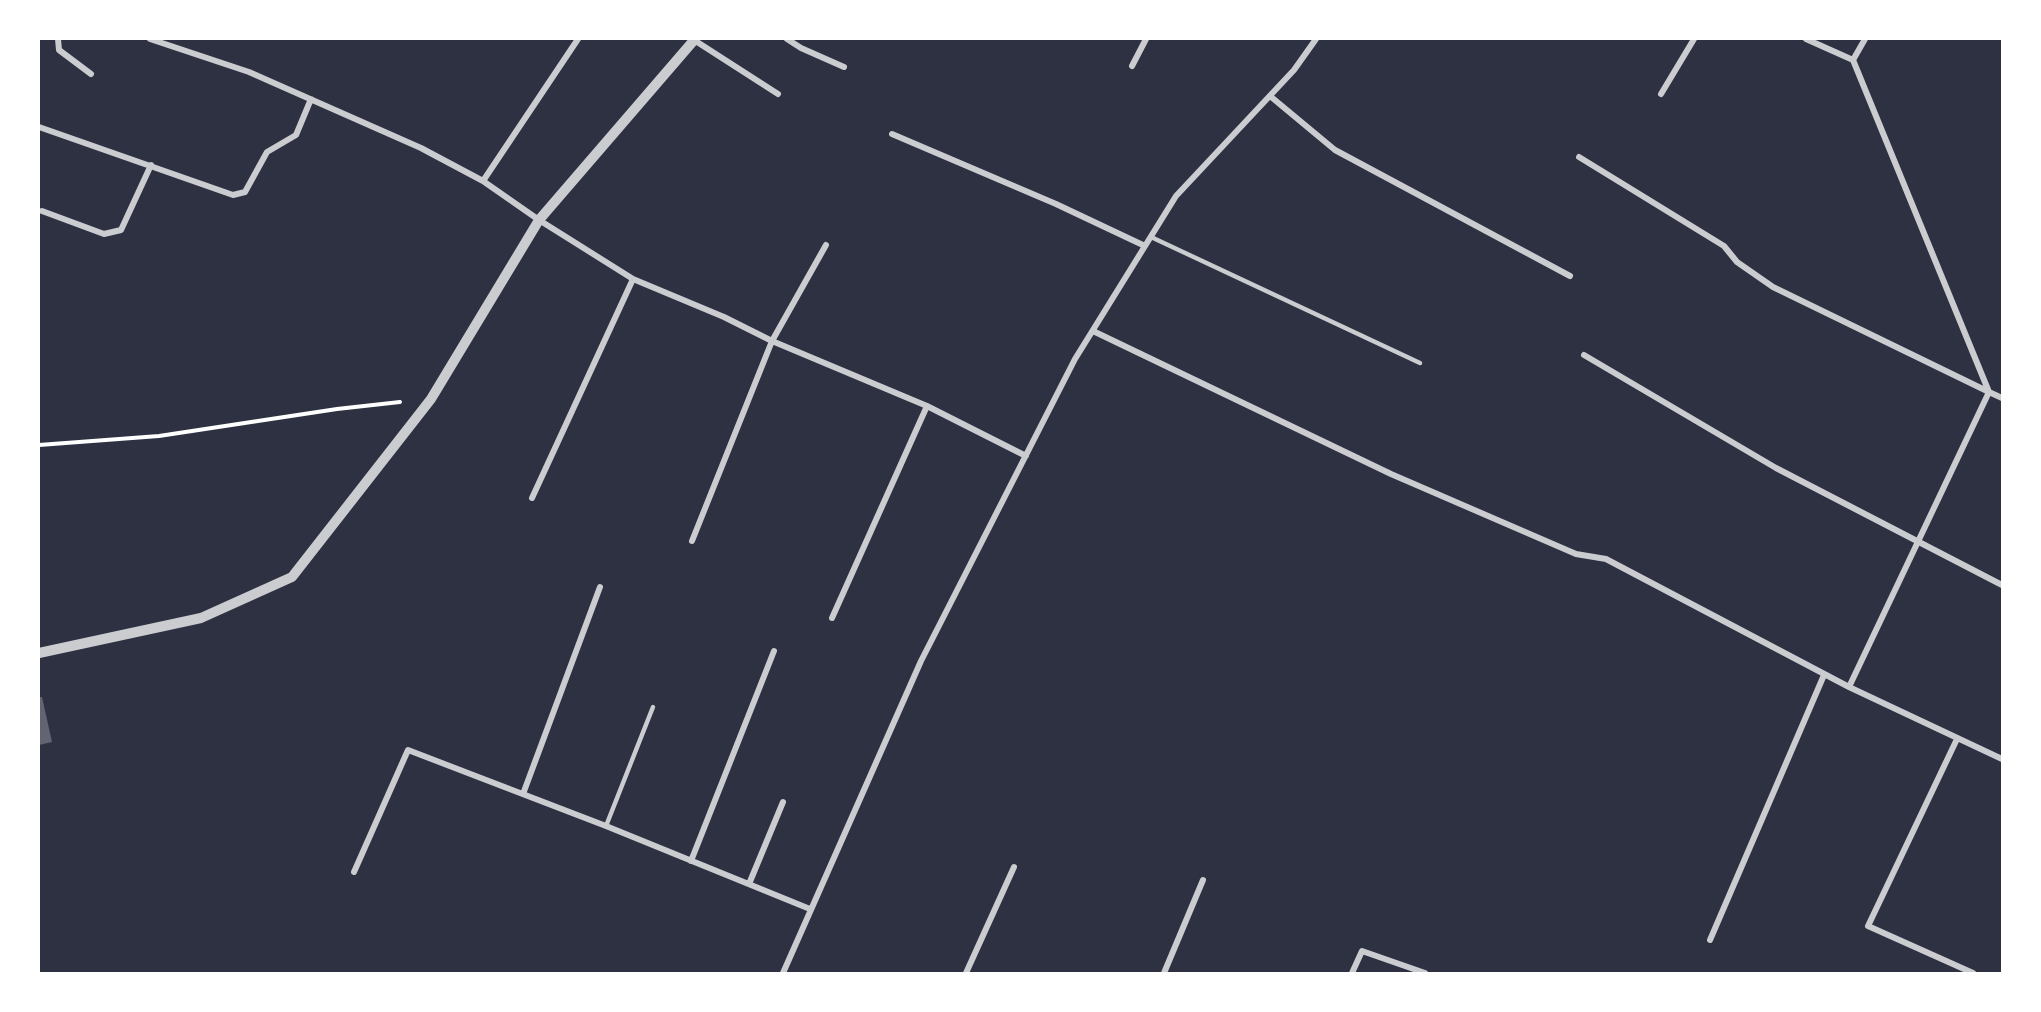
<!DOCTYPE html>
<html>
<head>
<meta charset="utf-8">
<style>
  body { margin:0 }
  #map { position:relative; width:2041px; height:1012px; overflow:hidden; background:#2d3142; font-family:"Roboto Condensed",sans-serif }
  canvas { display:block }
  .frame { position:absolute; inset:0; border:40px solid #fff; pointer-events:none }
</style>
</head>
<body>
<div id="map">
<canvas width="2041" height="1012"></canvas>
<div class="frame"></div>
</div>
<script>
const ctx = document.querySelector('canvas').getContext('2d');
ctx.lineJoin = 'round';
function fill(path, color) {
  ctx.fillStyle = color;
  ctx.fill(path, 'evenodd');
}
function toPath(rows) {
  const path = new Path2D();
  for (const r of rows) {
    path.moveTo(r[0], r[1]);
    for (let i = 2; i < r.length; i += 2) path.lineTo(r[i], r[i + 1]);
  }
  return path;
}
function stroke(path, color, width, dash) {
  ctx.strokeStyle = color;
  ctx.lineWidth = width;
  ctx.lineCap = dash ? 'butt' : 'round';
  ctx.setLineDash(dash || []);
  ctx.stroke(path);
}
fill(toPath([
  [39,697,42,697,52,742,39,745]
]), '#626471');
stroke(toPath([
  [39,445,159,436,337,409,400,402]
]), '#fff', 4);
stroke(toPath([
  [1151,237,1420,363],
  [606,826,653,707]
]), '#caccd0', 4.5);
stroke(toPath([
  [58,39,59,50,91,74],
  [150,39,249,72,421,148,483,181,539,220,633,279,724,317,772,341,927,406,832,618],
  [787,39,801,48,844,67],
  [1806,39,1853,60,1865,39],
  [694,40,778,94],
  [1853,60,1989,392,2002,398],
  [1132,66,1146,39],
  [1661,94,1694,39],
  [1270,96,1335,150,1570,276],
  [39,127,233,195,245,192,267,152,296,135,311,99],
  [892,134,1056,204,1145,246],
  [1579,157,1724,246,1737,262,1773,287,1989,392,1849,687,2002,759],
  [483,181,578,39],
  [42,211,104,234,121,230,151,165],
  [1093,331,1391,474,1576,554,1606,559,1849,687],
  [1584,355,1776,468,2002,585],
  [927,406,1026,456],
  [532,498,633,279],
  [692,541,772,341,826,245],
  [1957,739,1868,926,1973,973],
  [523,794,600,587],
  [691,861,774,651],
  [354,872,408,750,606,826,810,909],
  [749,884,783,802],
  [1710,940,1824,675],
  [783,973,921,661,1075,359,1176,196,1294,70,1316,39],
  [966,973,1014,867],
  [1164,973,1203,880],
  [1352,973,1362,951,1425,973]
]), '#caccd0', 6);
stroke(toPath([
  [39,653,201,618,292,577,431,399,539,220,695,39]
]), '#caccd0', 10);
</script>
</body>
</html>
